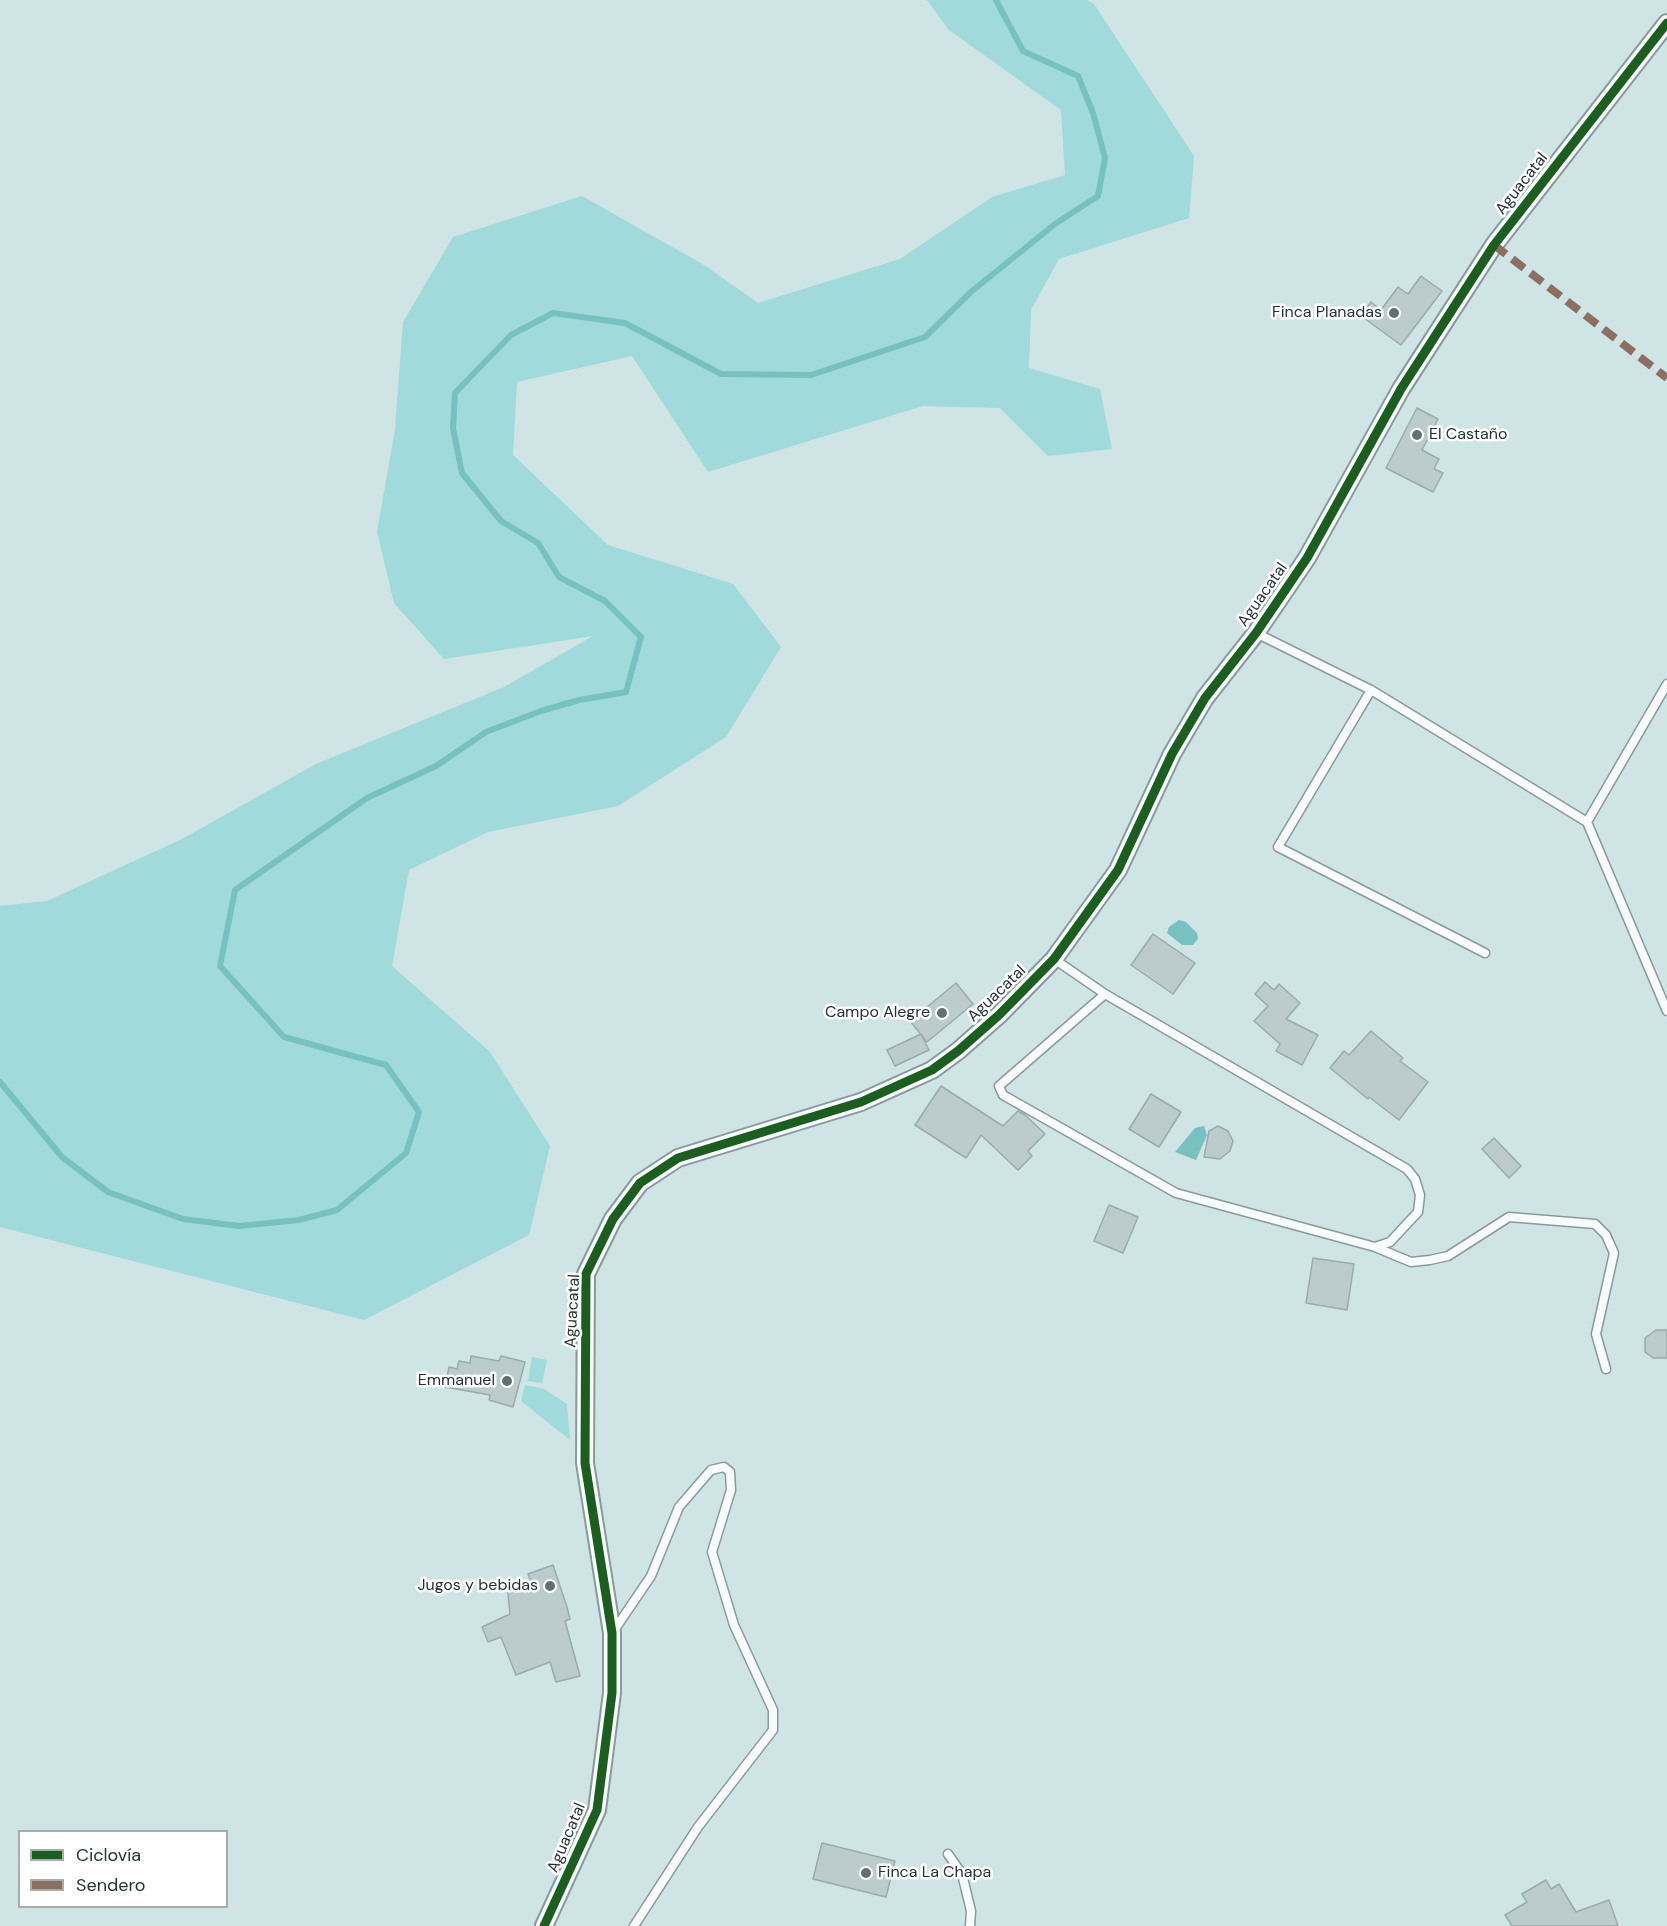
<!DOCTYPE html>
<html>
<head>
<meta charset="utf-8">
<style>
  body { margin:0 }
  #map { position:relative; width:1667px; height:1926px; overflow:hidden; background:#cfe4e4; font-family:"DM Sans",sans-serif }
  canvas { display:block }
  .legend { position:absolute; left:18px; top:1830px; width:210px; height:78px; box-sizing:border-box; background:#fff; border:2px solid #a7adad; margin:0; padding:8px 10px; list-style:none; font-size:18px; color:#243333 }
  .legend li { display:flex; align-items:center; gap:12px; height:30px }
  .legend b { width:30px; border:2px solid #a7adad }
</style>
</head>
<body>
<div id="map">
<canvas width="1667" height="1926"></canvas>
<ul class="legend">
<li><b style="height:8px;background:#1b5e20"></b>Ciclovía</li>
<li><b style="height:8px;background:#8d6e63"></b>Sendero</li>
</ul>
</div>
<script>
const ctx = document.querySelector('canvas').getContext('2d');
ctx.lineJoin = 'round';
function fill(path, color) {
  ctx.fillStyle = color;
  ctx.fill(path, 'evenodd');
}
function toPath(rows) {
  const path = new Path2D();
  for (const r of rows) {
    path.moveTo(r[0], r[1]);
    for (let i = 2; i < r.length; i += 2) path.lineTo(r[i], r[i + 1]);
  }
  return path;
}
function stroke(path, color, width, dash) {
  ctx.strokeStyle = color;
  ctx.lineWidth = width;
  ctx.lineCap = dash ? 'butt' : 'round';
  ctx.setLineDash(dash || []);
  ctx.stroke(path);
}
function label(font, color, halo, rows, align = 'center') {
  ctx.font = font + ' "DM Sans",sans-serif';
  ctx.lineWidth = 5;
  ctx.setLineDash([]);
  ctx.textBaseline = 'middle';
  ctx.strokeStyle = halo;
  ctx.fillStyle = color;
  for (const [text, x, y, turn = 0] of rows) {
    ctx.save();
    ctx.translate(x, y);
    ctx.rotate((+turn || 0) * Math.PI / 180);
    ctx.textAlign = isNaN(turn) ? turn : align;
    if (halo) ctx.strokeText(text, 0, 0);
    ctx.fillText(text, 0, 0);
    ctx.restore();
  }
}
fill(toPath([
  [927,0,1087,0,1094,4,1194,156,1189,218,1059,259,1031,310,1029,368,1100,389,1112,449,1048,456,1000,408,923,406,708,472,632,356,517,382,513,455,608,545,733,584,781,647,726,737,618,806,488,832,409,870,392,966,490,1052,550,1146,529,1235,364,1320,0,1227,0,906,47,901,182,839,316,764,504,687,593,636,444,659,394,603,377,532,395,429,403,322,453,237,582,196,704,265,758,303,900,259,992,197,1065,175,1061,110,949,30],
  [532,1357,547,1360,542,1383,528,1381],
  [525,1385,544,1389,567,1404,570,1440,521,1401]
]), '#a0dada');
fill(toPath([
  [1179,920,1186,922,1197,933,1198,939,1193,945,1182,945,1167,933,1169,927],
  [1204,1126,1207,1135,1196,1160,1175,1152,1195,1128]
]), '#77c1c1');
stroke(toPath([
  [0,1082,62,1157,108,1192,183,1219,239,1226,299,1220,337,1210,406,1153,419,1112,386,1065,284,1037,220,966,235,890,367,798,436,766,486,732,541,711,579,700,626,692,641,637,605,601,559,577,538,543,501,521,462,473,453,428,455,393,511,335,553,313,625,323,721,374,811,375,925,337,972,291,1055,224,1098,196,1105,158,1093,113,1078,76,1023,51,996,0]
]), '#77c1c1', 6);
const building = toPath([
  [1421,276,1442,291,1401,345,1361,316,1371,302,1381,310,1398,287,1408,294,1421,276],
  [1417,408,1438,419,1422,450,1439,459,1434,469,1443,473,1433,492,1386,468,1417,408],
  [1153,934,1195,963,1173,994,1131,965,1153,934],
  [1265,982,1274,990,1279,984,1300,1003,1286,1019,1318,1035,1302,1065,1276,1051,1280,1044,1254,1021,1268,1006,1255,994,1265,982],
  [956,983,973,1004,927,1042,910,1021,956,983],
  [1371,1031,1403,1058,1400,1061,1428,1082,1399,1120,1369,1097,1368,1099,1330,1068,1344,1051,1349,1055,1371,1031],
  [921,1034,929,1050,895,1066,887,1050,921,1034],
  [941,1086,1003,1126,1018,1111,1025,1115,1045,1134,1028,1151,1032,1156,1018,1170,981,1135,966,1158,915,1125,941,1086],
  [1151,1094,1181,1112,1159,1147,1129,1129,1151,1094],
  [1218,1126,1228,1131,1233,1141,1230,1151,1220,1159,1204,1157,1209,1131,1218,1126],
  [1494,1138,1521,1166,1509,1178,1482,1149,1494,1138],
  [1109,1205,1138,1217,1123,1253,1094,1241,1109,1205],
  [1313,1258,1354,1264,1347,1310,1306,1303,1313,1258],
  [1656,1330,1667,1330,1667,1358,1653,1358,1645,1352,1645,1338,1656,1330],
  [471,1356,499,1361,501,1356,525,1362,513,1407,489,1400,490,1395,445,1387,449,1367,457,1369,459,1361,470,1363,471,1356],
  [553,1565,567,1607,570,1619,565,1621,580,1676,556,1682,550,1662,516,1675,501,1637,488,1642,482,1627,510,1614,507,1584,531,1582,528,1574,553,1565],
  [822,1843,895,1861,886,1897,813,1879,822,1843],
  [1546,1880,1551,1889,1559,1884,1576,1912,1609,1900,1618,1926,1512,1926,1505,1915,1527,1902,1522,1894,1546,1880]
]);
fill(building, '#bccccc');
stroke(building, '#9babab', 1.5);
const lane = toPath([
  [1256,633,1371,690,1587,822,1667,1011],
  [1371,690,1278,847,1485,953],
  [1587,822,1667,684],
  [1054,959,1105,994,1407,1169,1415,1179,1420,1195,1418,1212,1390,1242,1375,1247,1176,1193,1003,1095,999,1086,1105,994],
  [1375,1247,1411,1262,1430,1260,1448,1256,1509,1217,1595,1224,1606,1235,1614,1253,1596,1334,1606,1369],
  [613,1632,651,1576,679,1507,711,1470,724,1467,730,1472,731,1490,712,1552,734,1625,773,1710,773,1730,698,1827,634,1926],
  [948,1854,962,1874,971,1911,970,1926]
]);
const street = toPath([
  [544,1926,597,1810,612,1693,612,1633,585,1463,586,1274,613,1219,640,1183,678,1158,861,1102,932,1070,958,1051,999,1015,1054,959,1118,870,1172,754,1205,698,1256,633,1307,558,1401,389,1494,245,1667,23]
]);
stroke(lane, '#8a9a9a', 11);
stroke(street, '#8a9a9a', 20);
stroke(lane, '#f8fbfb', 8);
stroke(street, '#f8fbfb', 16);
stroke(toPath([
  [1494,245,1667,378]
]), '#8d6e63', 8, [15, 8]);
stroke(toPath([
  [544,1926,597,1810,612,1693,612,1633,585,1463,586,1274,613,1219,640,1183,678,1158,861,1102,932,1070,958,1051,999,1015,1054,959,1118,870,1172,754,1205,698,1256,633,1307,558,1401,389,1494,245,1667,23]
]), '#1b5e20', 9);
for (const [x, y, r, color] of [
  [1394,313,6,"#607171"],
  [1417,435,6,"#607171"],
  [942,1013,6,"#607171"],
  [507,1381,6,"#607171"],
  [550,1586,6,"#607171"],
  [866,1873,6,"#607171"]
]) {
  const dot = new Path2D();
  dot.arc(x, y, r, 0, 2 * Math.PI);
  ctx.fillStyle = color;
  ctx.fill(dot);
  stroke(dot, '#fff', 2);
}
label('16px', '#243333', '#fff', [
  ["Aguacatal",1522,184,-52],
  ["Aguacatal",1263,595,-55],
  ["Aguacatal",997,994,-44],
  ["Aguacatal",573,1311,-87],
  ["Aguacatal",567,1838,-67]
]);
label('16px', '#243333', '#fff', [
  ["Finca Planadas",1382,313],
  ["El Castaño",1429,435,"left"],
  ["Campo Alegre",930,1013],
  ["Emmanuel",495,1381],
  ["Jugos y bebidas",538,1586],
  ["Finca La Chapa",878,1873,"left"]
], 'right');
</script>
</body>
</html>
